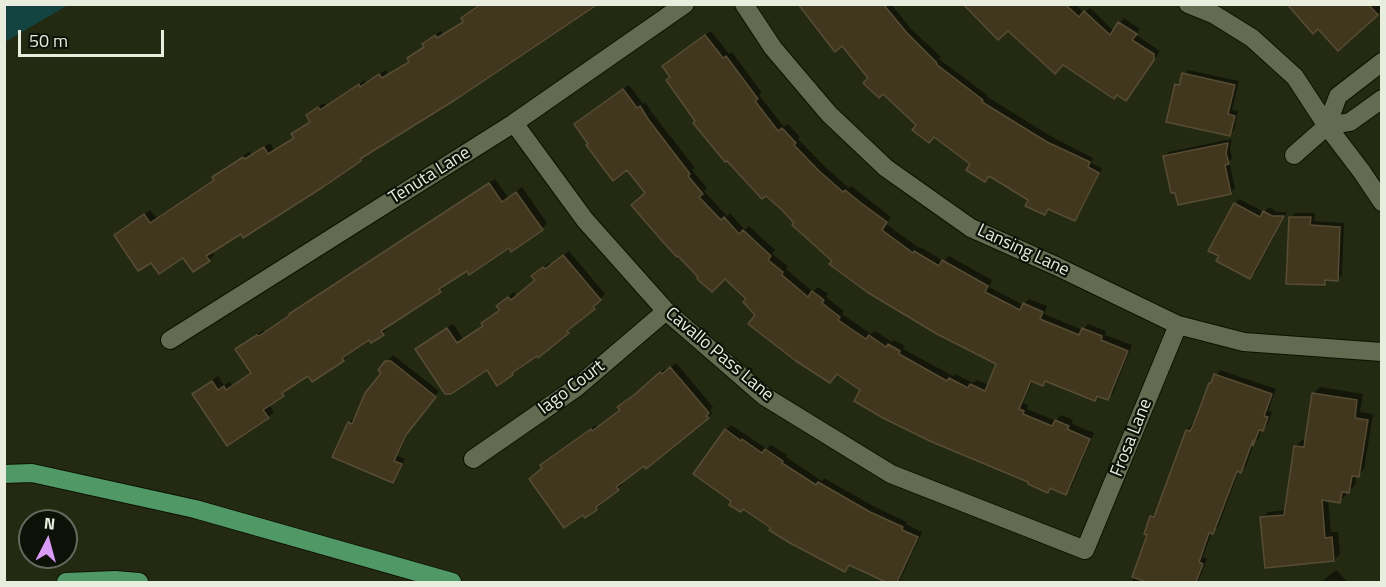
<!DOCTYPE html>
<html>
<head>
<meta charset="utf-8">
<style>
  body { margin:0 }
  #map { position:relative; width:1386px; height:587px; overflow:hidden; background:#242a12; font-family:"Titillium Web",sans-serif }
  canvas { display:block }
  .frame { position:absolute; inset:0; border:6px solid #e8edde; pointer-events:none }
  .north { position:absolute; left:18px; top:509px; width:60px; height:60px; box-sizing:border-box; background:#0e1107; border:2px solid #65695d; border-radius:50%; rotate:6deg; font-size:16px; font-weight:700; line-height:24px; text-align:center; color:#e8edde }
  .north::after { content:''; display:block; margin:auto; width:21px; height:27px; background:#d89bf8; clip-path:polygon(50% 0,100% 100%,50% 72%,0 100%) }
  .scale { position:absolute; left:18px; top:30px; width:146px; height:27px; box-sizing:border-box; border:3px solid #e8edde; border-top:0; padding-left:8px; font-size:18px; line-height:21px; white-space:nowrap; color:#e8edde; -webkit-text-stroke:4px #0e1107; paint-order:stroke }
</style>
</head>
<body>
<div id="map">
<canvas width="1386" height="587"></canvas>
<div class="frame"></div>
<div class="north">N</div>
<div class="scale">50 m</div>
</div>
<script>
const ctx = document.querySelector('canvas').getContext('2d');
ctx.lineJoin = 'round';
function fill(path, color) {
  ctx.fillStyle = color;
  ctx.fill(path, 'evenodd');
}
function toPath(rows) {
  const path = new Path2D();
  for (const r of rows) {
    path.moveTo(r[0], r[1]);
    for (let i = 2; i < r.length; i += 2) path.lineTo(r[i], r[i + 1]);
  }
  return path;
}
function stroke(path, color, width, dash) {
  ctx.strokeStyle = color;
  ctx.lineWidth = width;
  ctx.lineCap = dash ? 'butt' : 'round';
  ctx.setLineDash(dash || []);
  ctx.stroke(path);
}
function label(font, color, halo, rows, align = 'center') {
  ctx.font = font + ' "Titillium Web",sans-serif';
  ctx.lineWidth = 4.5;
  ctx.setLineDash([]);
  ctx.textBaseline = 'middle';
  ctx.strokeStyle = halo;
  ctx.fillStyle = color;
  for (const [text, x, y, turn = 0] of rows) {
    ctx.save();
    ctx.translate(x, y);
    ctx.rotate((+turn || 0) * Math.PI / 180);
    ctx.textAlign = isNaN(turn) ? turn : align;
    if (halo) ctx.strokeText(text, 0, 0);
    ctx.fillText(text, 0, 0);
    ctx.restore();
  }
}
fill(toPath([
  [5,4,68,4,68,5,5,42]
]), '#144441');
fill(toPath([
  [480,4,360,159,212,251,214,255,209,260,184,256,152,260,116,235,121,229,150,210,156,218,202,188,215,179,214,177,219,171,249,152,251,155,270,143,274,150,295,136,293,134,299,128,311,121,308,115,313,110,324,103,326,106,365,80,366,82,386,70,388,74,410,61,409,59,414,53,425,46,424,44,429,38,441,31,443,34,464,20,463,18,468,13],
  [802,4,891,4,911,29,941,57,939,59,987,95,986,96,1052,137,1093,158,1091,163,1102,168,1079,215,1074,219,1050,208,1045,213,1030,199,972,164,934,135,918,125,870,78,842,44],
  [965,4,1075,4,1084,13,1090,8,1114,31,1124,18,1140,29,1136,35,1160,51,1130,94,1008,29],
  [1289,4,1378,4,1382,9,1377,14,1318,27],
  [711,31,729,54,732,52,762,93,759,95,784,127,788,124,800,137,798,139,823,165,849,188,851,186,891,217,886,224,919,248,920,247,944,261,949,256,992,280,989,287,1023,305,1029,299,1047,306,1044,314,1083,330,1088,324,1106,331,1105,335,1132,345,1113,393,1108,398,1099,395,1095,399,1047,380,1042,384,1033,381,1023,403,1028,405,1027,409,1056,421,1061,415,1073,420,1072,424,1094,433,1071,488,1065,493,1051,487,1047,491,862,389,757,315,748,299,725,277,701,277,646,193,627,168,589,144,581,119,629,85,643,104,645,102,653,114,695,168,692,170,707,188,704,191,727,216,730,213,745,230,749,226,775,250,772,254,788,266,786,269,813,292,818,287,828,294,826,297,844,311,842,314,871,334,875,331,892,342,894,340,905,346,903,349,953,376,955,374,973,383,977,380,989,385,998,363,834,260,796,223,697,121,671,76,669,61],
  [1188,70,1239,81,1232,110,1238,111,1234,130,1230,135,1176,85],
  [1232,139,1230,148,1232,158,1229,161,1235,188,1231,192,1164,157,1169,152],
  [495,179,508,197,522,187,547,223,542,229,467,269,445,283,446,285,440,291,387,325,389,328,383,333,372,341,370,338,348,352,349,354,343,360,309,374,288,387,289,389,283,394,269,404,274,412,268,417,194,394,200,388,218,376,224,385,230,382,232,385,252,372,237,349,242,344,264,330,265,332,292,314,297,308],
  [1239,199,1264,212,1269,207,1277,212,1287,212,1255,273,1250,277,1235,204],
  [1295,213,1315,213,1314,221,1344,223,1342,274,1337,279,1330,279,1324,284,1291,217],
  [569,251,605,294,598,301,599,302,594,307,572,326,573,327,568,332,537,354,512,374,417,349,422,344,453,324,463,339,484,325,488,318,501,309,503,301,514,292,517,296,537,280,539,271,549,263,551,265],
  [393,355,439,391,410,428,398,456,405,459,397,476,393,481,349,423,353,418,356,419,384,372,380,370],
  [676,363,713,407,710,411,713,413,646,467,644,464,621,481,623,484,601,502,602,503,596,508,544,468,547,460,596,425,598,427,621,409,666,368,667,370],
  [1220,370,1276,389,1268,411,1272,412,1268,424,1262,429,1258,439,1254,444,1246,466,1241,471,1239,470,1218,527,1212,532,1203,557,1207,559,1198,582,1132,582,1149,534,1151,517,1156,512,1187,430,1192,425,1194,426,1210,383],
  [1320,387,1363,394,1360,412,1373,414,1364,469,1358,475,1357,475,1355,485,1349,491,1346,491,1346,495,1340,501,1328,500,1331,532,1338,532,1340,554,1334,560,1262,518,1268,512,1286,510,1296,446,1302,440,1306,441,1314,393],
  [731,425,767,449,771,445,787,455,786,457,822,481,824,478,875,507,907,522,906,524,922,532,900,580,897,582,890,582,850,564,845,570,773,527,733,500,726,430],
  [1336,570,1348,582,1321,582]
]), '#0007');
const building = toPath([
  [481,4,598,4,458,98,360,159,361,161,323,187,243,238,241,234,206,256,210,261,193,272,183,258,159,274,151,263,138,271,114,235,144,214,150,223,195,193,214,180,212,177,243,157,245,159,264,147,268,154,294,138,291,134,310,122,306,115,318,107,320,110,359,84,360,87,379,74,382,78,409,62,407,58,424,47,422,44,435,35,437,38,463,22,461,18,481,4],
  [798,4,883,4,907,33,937,63,936,64,983,100,982,102,1047,142,1090,162,1088,167,1099,173,1075,221,1048,209,1045,215,1025,206,1028,200,989,176,985,182,966,170,970,164,934,137,929,143,912,130,916,125,883,94,879,98,863,83,868,78,842,46,835,52,798,4],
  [963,4,1065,4,1079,17,1084,11,1110,35,1118,22,1137,34,1132,40,1154,54,1154,60,1126,101,1117,95,1114,99,1063,65,1055,74,1008,31,998,40,963,4],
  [1287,4,1368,4,1378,15,1338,51,1318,29,1313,34,1287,4],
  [705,35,723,58,726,56,758,99,755,101,778,131,782,128,796,143,794,145,818,170,843,192,845,190,861,203,887,222,882,230,913,253,914,251,939,266,942,260,988,286,985,292,1020,310,1023,303,1043,312,1040,319,1079,335,1082,328,1102,336,1101,340,1128,351,1108,400,1097,396,1095,401,1045,381,1043,386,1031,381,1019,409,1024,411,1023,414,1052,426,1055,420,1069,426,1067,429,1090,439,1066,495,1050,488,1048,493,1028,484,1028,482,932,442,883,418,854,401,860,390,837,374,830,383,796,361,748,324,755,315,743,302,746,299,725,279,712,292,697,279,698,277,678,256,677,257,663,242,631,205,645,193,627,170,613,181,586,145,588,144,574,124,623,89,637,108,640,106,648,119,690,174,688,176,703,194,699,197,721,220,724,217,739,234,743,230,771,256,768,260,783,272,782,275,808,297,812,291,824,300,822,303,840,317,838,320,866,339,869,335,886,347,888,344,900,351,899,354,947,381,949,378,968,388,970,384,985,391,996,364,937,334,867,292,829,264,832,261,792,225,794,223,781,209,766,196,762,199,727,161,725,162,693,123,695,121,666,80,670,77,662,66,705,35],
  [1182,73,1235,85,1228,114,1235,116,1230,136,1166,122,1175,84,1179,85,1182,73],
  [1228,143,1226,153,1229,164,1225,165,1231,194,1178,205,1175,193,1171,193,1163,156,1228,143],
  [489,183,502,202,516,192,543,230,511,252,509,248,469,275,467,271,439,289,441,292,381,331,384,335,371,343,369,340,342,358,344,361,312,382,308,376,282,393,284,396,263,410,269,418,227,446,192,394,212,381,218,390,224,386,226,390,251,373,235,349,257,335,259,336,290,315,289,314,489,183],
  [1234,203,1260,217,1263,211,1272,216,1284,216,1250,279,1216,261,1219,256,1208,251,1234,203],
  [1289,217,1311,217,1310,225,1340,227,1338,281,1325,280,1325,285,1286,284,1289,217],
  [563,255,601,300,593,307,595,309,567,331,569,333,538,358,537,356,512,373,513,375,497,386,487,370,451,394,445,394,415,349,447,328,457,343,483,326,481,323,500,310,496,306,508,297,511,300,535,280,531,276,543,267,545,269,563,255],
  [385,361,391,361,436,397,406,435,394,461,402,464,393,483,332,457,348,422,352,424,365,393,381,373,378,370,385,361],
  [670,367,709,413,706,416,709,418,646,469,644,466,616,487,619,490,596,507,597,510,585,518,583,515,564,528,529,479,542,468,540,465,591,429,592,431,620,410,617,407,634,395,660,372,662,374,670,367],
  [1214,374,1272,394,1264,416,1268,417,1263,431,1259,430,1253,446,1253,440,1241,473,1237,471,1213,534,1209,533,1199,562,1203,564,1196,582,1147,582,1132,577,1147,535,1144,534,1150,516,1154,517,1186,430,1190,431,1193,426,1209,383,1211,383,1214,374],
  [1312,393,1357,400,1355,418,1368,420,1359,477,1352,476,1349,493,1342,492,1340,503,1322,500,1325,538,1332,537,1334,561,1265,568,1260,517,1284,515,1294,446,1304,447,1312,393],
  [725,429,741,441,742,439,762,453,765,449,783,461,782,463,816,485,818,482,870,512,903,527,902,530,918,537,897,582,886,582,849,565,845,572,790,543,769,530,771,528,743,509,741,512,729,505,731,501,693,474,725,429]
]);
fill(building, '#41371e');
stroke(building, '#574d34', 1.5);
const minor = toPath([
  [744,4,773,48,829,114,886,168,971,228,1056,266,1178,325,1244,342,1382,352],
  [1188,4,1215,15,1252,38,1295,77,1327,126,1362,172,1382,202],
  [514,123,585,220,666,311,764,396,891,474,1085,550,1178,325],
  [1327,126,1350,122,1382,99],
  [1294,155,1327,126,1338,96,1382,62],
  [170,340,514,123,685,4],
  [473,459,577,387,666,311]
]);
const major = toPath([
  [4,474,32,473,195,509,452,582],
  [66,582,115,580,139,582]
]);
stroke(minor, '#0d1200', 20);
stroke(major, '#0d1200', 20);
stroke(minor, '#636b51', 18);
stroke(major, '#509866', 18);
label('18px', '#e8edde', '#0e1107', [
  ["Tenuta Lane",430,176,-32],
  ["Lansing Lane",1023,251,25],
  ["Cavallo Pass Lane",719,355,40],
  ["Iago Court",572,388,-37],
  ["Frosa Lane",1132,438,-68]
]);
</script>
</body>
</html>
